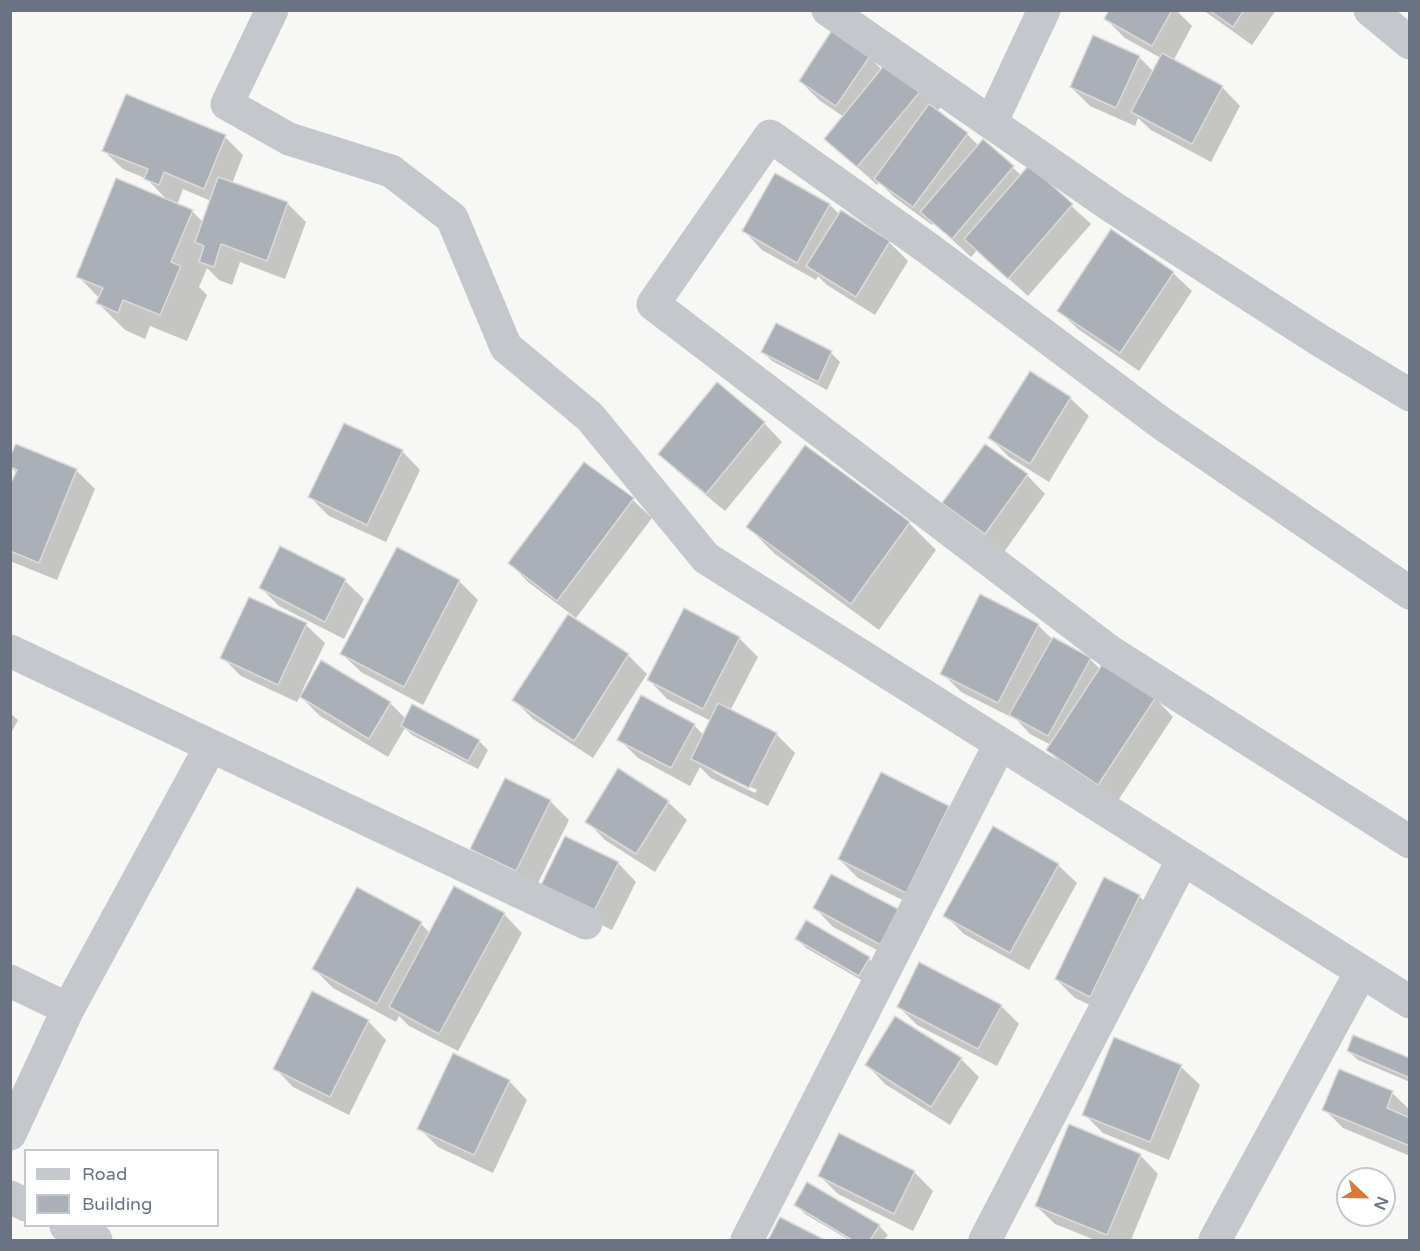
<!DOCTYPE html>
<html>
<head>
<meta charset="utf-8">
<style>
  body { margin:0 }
  #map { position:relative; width:1420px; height:1251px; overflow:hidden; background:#f7f8f6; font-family:"Varela Round",sans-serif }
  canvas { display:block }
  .frame { position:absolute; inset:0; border:12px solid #697384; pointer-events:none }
  .legend { position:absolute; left:24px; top:1149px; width:195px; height:78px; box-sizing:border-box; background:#fff; border:2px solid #c3c7ce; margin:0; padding:8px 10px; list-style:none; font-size:18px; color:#697384 }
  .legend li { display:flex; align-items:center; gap:12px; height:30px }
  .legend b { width:30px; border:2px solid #c3c7ce }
  .north { position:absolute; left:1336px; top:1167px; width:60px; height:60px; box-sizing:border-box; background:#fff; border:2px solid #c3c7ce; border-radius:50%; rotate:112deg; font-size:16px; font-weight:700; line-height:24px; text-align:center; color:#697384 }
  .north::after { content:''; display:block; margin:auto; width:21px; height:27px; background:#d77937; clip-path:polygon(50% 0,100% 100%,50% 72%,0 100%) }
</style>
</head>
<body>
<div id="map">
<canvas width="1420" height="1251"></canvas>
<div class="frame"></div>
<ul class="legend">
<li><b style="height:8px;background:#c4c7cb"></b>Road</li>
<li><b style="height:16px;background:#abb0b8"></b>Building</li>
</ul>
<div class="north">N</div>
</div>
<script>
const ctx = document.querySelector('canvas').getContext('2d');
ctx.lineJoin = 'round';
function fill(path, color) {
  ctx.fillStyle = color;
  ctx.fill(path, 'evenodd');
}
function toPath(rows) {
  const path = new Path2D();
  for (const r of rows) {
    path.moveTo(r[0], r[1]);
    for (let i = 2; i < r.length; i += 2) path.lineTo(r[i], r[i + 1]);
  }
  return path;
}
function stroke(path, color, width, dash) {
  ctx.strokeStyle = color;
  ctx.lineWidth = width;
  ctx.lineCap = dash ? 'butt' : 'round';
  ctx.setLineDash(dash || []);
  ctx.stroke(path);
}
fill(toPath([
  [1111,10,1176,10,1192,26,1173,61,1222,87,1240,106,1211,162,1151,130,1138,118,1135,126,1090,106,1071,87,1139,57,1154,72,1161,58,1125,38,1106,19],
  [1203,10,1276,10,1252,45],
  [869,57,882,70,941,106,937,112,967,134,979,146,983,141,1021,175,1029,167,1091,224,1028,296,977,250,971,257,934,223,932,225,894,197,879,182,877,185,826,139,844,117,819,100,800,81],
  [225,137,243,155,232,184,287,203,306,222,285,279,240,262,232,285,219,280,207,268,199,287,207,295,187,341,150,326,145,339,125,330,98,303,100,299,78,276,169,202,147,179,123,169,104,151],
  [183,189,211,201,203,222,192,211,177,205],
  [776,175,830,205,840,215,841,213,889,242,908,261,875,315,827,285,818,276,816,280,762,250,744,231],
  [1173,273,1192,291,1139,371,1078,329,1059,311],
  [777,325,831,353,840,362,827,390,772,361,763,352],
  [717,384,764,423,782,442,725,511,678,472,660,453],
  [1070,398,1089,416,1049,482,1009,457,990,438],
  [402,451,420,470,386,542,329,516,310,497],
  [585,464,633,500,652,518,576,618,528,582,510,563],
  [10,467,76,470,95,489,57,580,10,561,10,488,17,473],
  [1027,475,1045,494,1004,552,962,522,944,503],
  [909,523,936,550,879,630,775,554,748,527],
  [281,548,345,581,364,599,344,639,279,606,261,588],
  [459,581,478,600,423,705,361,672,342,654],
  [568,617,628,655,647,674,593,758,533,719,514,700],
  [306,625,325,643,302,691,304,692,322,662,390,703,406,719,479,741,488,750,478,769,412,735,405,728,388,757,320,716,300,696,297,702,241,676,222,657],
  [1038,625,1053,640,1090,659,1101,670,1155,698,1173,717,1117,802,1066,768,1047,750,1051,745,1030,734,1017,720,961,692,942,673],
  [739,638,758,657,730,711,776,734,795,753,768,806,711,778,700,767,690,786,638,758,619,739,694,725,704,736,711,721,667,699,649,680],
  [713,769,757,790,755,793,713,772],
  [10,713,18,720,10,735],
  [881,774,948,807,967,826,925,911,858,878,839,859],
  [550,801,569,820,535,889,490,867,472,849],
  [668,802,687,820,655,872,605,840,587,821],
  [618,863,636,882,612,930,561,905],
  [1058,865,1077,883,1029,970,964,934,945,915],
  [1139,896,1157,914,1109,1014,1075,998,1056,979],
  [815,908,899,911,900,962,833,927],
  [504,914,522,933,458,1051,409,1026,399,1016,396,1022,333,988,314,969,421,924,430,933],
  [797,939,869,959,878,968,868,984,806,948],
  [898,1006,1001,1006,1019,1024,997,1066,917,1025],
  [368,1021,386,1040,349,1115,293,1087,275,1068],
  [1348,1051,1410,1059,1410,1082,1358,1060],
  [961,1059,979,1077,950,1125,885,1084,867,1065],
  [1181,1067,1200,1085,1169,1160,1103,1133,1084,1114],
  [1340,1071,1392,1093,1410,1110,1410,1156,1343,1128,1324,1109],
  [509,1081,527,1100,493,1173,438,1147,419,1128],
  [1140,1155,1158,1174,1131,1240,1095,1240,1055,1224,1036,1206],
  [914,1172,933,1191,913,1231,838,1194,820,1176],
  [796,1205,879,1226,888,1235,884,1240,849,1240,805,1214],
  [781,1219,822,1240,770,1240]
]), '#0003');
const building = toPath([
  [1109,10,1172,10,1152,46,1104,19,1109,10],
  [1209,10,1244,10,1233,27,1209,10],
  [832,30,870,56,836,106,799,81,832,30],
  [1093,35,1140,56,1116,108,1070,87,1093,35],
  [1162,53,1223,86,1192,144,1131,112,1162,53],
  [890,58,924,87,857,167,824,139,890,58],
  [126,94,226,135,204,189,164,172,159,185,144,179,148,169,102,151,126,94],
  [929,104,968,133,913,207,874,179,929,104],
  [983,139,1014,166,952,239,920,212,983,139],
  [1029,165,1073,204,1008,279,964,239,1029,165],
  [775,173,830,204,797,263,742,231,775,173],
  [218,177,288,202,267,261,221,244,214,267,199,262,204,246,195,242,218,177],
  [116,178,193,210,171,262,181,266,160,315,123,300,118,313,96,303,103,288,76,277,116,178],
  [841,210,890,241,856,297,806,266,841,210],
  [1111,229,1174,272,1120,353,1057,311,1111,229],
  [776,323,832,351,818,382,761,352,776,323],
  [1030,371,1071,397,1030,464,988,438,1030,371],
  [717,382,765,422,706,494,658,454,717,382],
  [344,423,403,450,367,525,308,497,344,423],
  [16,444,77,469,39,563,10,551,10,485,17,470,10,467,10,456,16,444],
  [985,444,1028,474,985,534,942,503,985,444],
  [805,445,910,522,851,604,746,527,805,445],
  [584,462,634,498,557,601,508,563,584,462],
  [280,546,346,579,325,622,259,588,280,546],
  [397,547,460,580,404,687,340,654,397,547],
  [980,594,1039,624,998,703,940,674,980,594],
  [249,597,307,623,278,685,220,658,249,597],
  [684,608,740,637,703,709,647,680,684,608],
  [568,614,629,654,574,741,512,700,568,614],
  [1053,637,1091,658,1048,736,1009,715,1053,637],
  [321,660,391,702,369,739,300,697,321,660],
  [1103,663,1156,697,1098,785,1046,750,1103,663],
  [641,695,695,724,671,768,617,740,641,695],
  [718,703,777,733,749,788,691,759,718,703],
  [412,704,480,740,468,761,401,726,412,704],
  [618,768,669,801,636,854,585,822,618,768],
  [881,772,949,806,906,893,838,859,881,772],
  [505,778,551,800,516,871,470,849,505,778],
  [993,826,1059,864,1010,953,943,916,993,826],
  [565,836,619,862,593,913,540,887,565,836],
  [831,874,900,910,881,945,813,908,831,874],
  [1104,877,1140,895,1090,997,1055,979,1104,877],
  [454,886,505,913,439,1034,389,1007,454,886],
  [357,887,422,922,377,1004,312,969,357,887],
  [806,920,870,957,859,976,795,939,806,920],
  [919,962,1002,1005,978,1049,897,1007,919,962],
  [312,991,369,1020,330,1097,273,1069,312,991],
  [895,1016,962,1058,931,1107,865,1065,895,1016],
  [1353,1035,1410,1058,1410,1078,1347,1051,1353,1035],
  [1114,1037,1182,1065,1150,1142,1082,1115,1114,1037],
  [453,1053,510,1080,474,1155,417,1129,453,1053],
  [1339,1069,1393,1091,1387,1108,1410,1118,1410,1146,1322,1110,1339,1069],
  [1069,1124,1141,1154,1107,1235,1035,1206,1069,1124],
  [839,1133,915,1171,894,1214,818,1176,839,1133],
  [807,1182,880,1225,870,1240,852,1240,794,1205,807,1182],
  [780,1217,825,1240,768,1240,780,1217]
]);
fill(building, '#abb0b8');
stroke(building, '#d9dad8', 1.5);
stroke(toPath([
  [272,10,227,104,289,139,391,171,452,218,506,347,590,417,706,558,1410,1002],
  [828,10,1114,208,1319,340,1410,395],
  [1370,10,1410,43],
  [991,123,1044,10],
  [1410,593,1161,423,929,249,770,136,653,304,1109,651,1410,842],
  [10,651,586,923],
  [10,981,68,1009],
  [10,1134,68,1009,211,746],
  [10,1197,26,1205],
  [66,1226,96,1240],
  [747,1240,1000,744],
  [985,1240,1183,859],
  [1215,1240,1361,972]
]), '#c4c7cb', 33);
</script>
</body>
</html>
